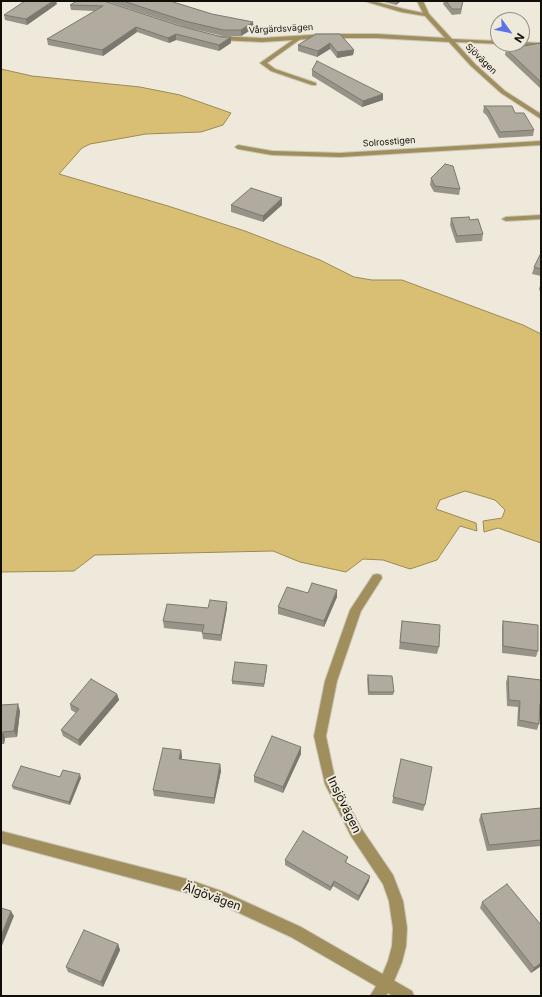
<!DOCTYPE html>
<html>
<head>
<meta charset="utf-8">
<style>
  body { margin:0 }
  #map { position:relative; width:542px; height:997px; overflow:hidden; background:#eee9db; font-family:Inter,sans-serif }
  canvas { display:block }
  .frame { position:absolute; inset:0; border:2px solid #0f0e09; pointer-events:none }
  .north { position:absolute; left:490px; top:12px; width:40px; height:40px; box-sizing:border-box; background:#eee9db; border:1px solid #959187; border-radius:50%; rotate:123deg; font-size:11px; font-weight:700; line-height:16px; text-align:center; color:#0f0e09 }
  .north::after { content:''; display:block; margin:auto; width:14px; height:18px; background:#5a73e9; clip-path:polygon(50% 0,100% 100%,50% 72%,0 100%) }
</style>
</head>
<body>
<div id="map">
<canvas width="542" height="997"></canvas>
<div class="frame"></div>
<div class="north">N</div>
</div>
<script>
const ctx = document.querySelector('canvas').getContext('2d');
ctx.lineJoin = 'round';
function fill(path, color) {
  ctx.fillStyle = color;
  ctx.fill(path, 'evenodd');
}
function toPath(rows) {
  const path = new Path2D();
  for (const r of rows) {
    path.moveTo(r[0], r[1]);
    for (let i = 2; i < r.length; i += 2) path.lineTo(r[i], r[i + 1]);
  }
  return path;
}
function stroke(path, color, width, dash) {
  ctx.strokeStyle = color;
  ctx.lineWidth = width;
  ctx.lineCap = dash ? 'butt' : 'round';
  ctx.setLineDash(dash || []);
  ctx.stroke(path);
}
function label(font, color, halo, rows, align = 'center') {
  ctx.font = font + ' Inter,sans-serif';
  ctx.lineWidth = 4;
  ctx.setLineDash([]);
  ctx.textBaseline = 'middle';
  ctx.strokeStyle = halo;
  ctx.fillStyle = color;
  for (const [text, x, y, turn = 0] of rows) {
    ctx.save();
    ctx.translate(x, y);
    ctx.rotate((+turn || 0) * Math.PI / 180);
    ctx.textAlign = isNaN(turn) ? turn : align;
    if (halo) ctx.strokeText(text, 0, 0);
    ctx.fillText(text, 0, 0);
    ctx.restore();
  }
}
const water = toPath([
  [1,69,32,76,140,87,180,95,231,113,223,125,201,132,146,134,90,144,82,148,59,174,168,206,245,231,320,260,354,277,372,280,402,280,523,325,541,334,541,543,498,528,484,532,483,521,502,518,505,510,495,500,465,491,440,500,436,509,476,523,477,531,460,526,437,560,410,569,383,560,363,559,346,572,300,562,273,551,95,555,74,571,1,572,1,69]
]);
fill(water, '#d9bf74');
stroke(water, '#9c8a54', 1);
const service = toPath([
  [297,37,302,38,267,63,275,69,316,83,316,85,312,85,271,71,260,63,297,37]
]);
const minor = toPath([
  [364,1,373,1,404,9,423,13,417,1,423,1,429,14,452,39,498,41,498,44,500,44,455,42,475,64,505,91,541,114,541,119,501,93,471,66,449,42,377,38,325,38,262,42,218,40,215,38,218,36,262,38,325,34,377,34,445,38,425,16,401,12,364,1],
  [522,42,541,43,541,47,520,45,519,44,522,44,522,42],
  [541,141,541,145,340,157,272,155,238,149,235,147,238,145,272,151,340,153,541,141],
  [541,215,541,219,506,221,502,219,506,217,541,215],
  [377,574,381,575,382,578,361,611,337,681,326,736,335,779,361,828,393,875,403,901,407,928,406,946,402,962,391,988,386,996,370,996,381,978,388,961,392,946,393,928,389,901,383,884,351,836,325,784,314,736,325,681,350,610,373,575,377,574]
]);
const tertiary = toPath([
  [1,831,187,879,224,892,301,927,412,991,414,996,393,996,291,937,222,905,187,893,1,843,1,831]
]);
stroke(service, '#cac6b9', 2);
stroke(minor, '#cac6b9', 2);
stroke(tertiary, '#cac6b9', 2);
fill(service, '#a08f5c');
fill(minor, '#a08f5c');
fill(tertiary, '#a08f5c');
fill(toPath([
  [104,1,180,26,222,37,231,37,231,43,219,51,176,40,169,43,137,32,103,56,48,45,47,39,95,11,71,10,70,5],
  [106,1,170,1,254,28,241,36,223,36,185,27],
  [380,1,401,1,396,5],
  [444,1,463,1,461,14,452,15,443,4],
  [57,4,27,25,5,20,4,15],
  [340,34,354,50,353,55,337,58,330,49,317,57,298,51,298,45],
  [541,43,541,89,505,55,506,49],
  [312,70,383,100,362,107,312,76],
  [484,106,534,130,533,136,499,138,487,116,483,112],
  [431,178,460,189,459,195,434,192,430,185],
  [231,205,282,205,263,222,231,212],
  [451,218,470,220,483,234,482,241,456,243,450,225],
  [541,253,541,276,532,274,534,267],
  [541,282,541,294,539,289],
  [308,593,337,597,324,627,278,614,278,607],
  [208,608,227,608,221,641,203,639,202,632,164,628,163,621],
  [402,621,439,647,437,654,399,649],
  [503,621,538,651,536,657,502,653,502,627],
  [267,668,264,687,232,684,232,681],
  [368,675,394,692,393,695,368,695,367,679],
  [508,676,541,680,541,710,540,710,539,724,537,730,517,726,518,707,507,706,506,682],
  [117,694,119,700,80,746,63,736,61,730,76,713,71,710,70,704],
  [1,705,20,711,17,737,5,738,4,744,1,744],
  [301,747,301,754,283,793,254,782,254,776],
  [181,750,182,757,181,760,220,764,221,771,214,804,154,796,153,790],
  [401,759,425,805,423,811,392,803],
  [60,777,81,778,70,805,13,789,12,786],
  [541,808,541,846,487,851,479,820,481,814],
  [348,857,346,863,369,881,358,901,333,886,330,891,285,865,285,860],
  [482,902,541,925,541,966,531,973,480,908],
  [118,944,120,950,103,987,68,972,66,967]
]), '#979388');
fill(toPath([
  [53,1,56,1,57,4,27,25,26,19],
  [397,1,401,1,396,5],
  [253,22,254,28,241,36,241,30],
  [136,27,137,32,103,56,102,50],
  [176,34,176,40,169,43,168,38],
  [231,37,231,43,219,51,219,45],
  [330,43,330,49,317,57,318,51],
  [354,50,353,55,337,58,337,52],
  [383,94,383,100,362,107,363,101],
  [282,198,282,205,263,222,263,216],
  [337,590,337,597,324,627,324,621],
  [227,602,227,608,221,641,221,635],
  [117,694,119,700,80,746,78,740],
  [18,704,20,711,17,737,14,731],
  [3,732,5,738,4,744,2,738],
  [301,747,301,754,283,793,283,787],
  [181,750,182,757,180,766,179,759],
  [220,764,221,771,214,804,214,798],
  [80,774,81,778,70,805,69,802],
  [370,876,369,881,358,901,359,896],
  [334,881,333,886,330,891,331,887],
  [11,911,14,916,1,948,1,936],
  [118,944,120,950,103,987,101,982],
  [541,963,541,966,531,973,534,968]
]), '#7b786f');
const building = toPath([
  [25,1,53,1,26,19,4,15,25,1],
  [77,1,104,1,180,26,222,37,231,37,219,45,176,34,168,38,136,27,102,50,47,39,103,6,70,5,77,1],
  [123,1,170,1,212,14,253,22,241,30,223,30,185,21,123,1],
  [446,1,463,1,461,9,452,9,446,1],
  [316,34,340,34,354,50,337,52,330,43,318,51,298,45,316,34],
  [541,43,541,82,506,49,541,43],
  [317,61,383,94,363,101,312,70,317,61],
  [484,106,512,106,515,113,524,113,534,130,500,132,488,110,484,106],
  [445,164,453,166,460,189,435,186,431,178,445,164],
  [251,188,282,198,263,216,231,205,251,188],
  [469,217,470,220,478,219,483,234,457,236,451,218,469,217],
  [541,253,541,269,534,267,541,253],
  [312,583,337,590,324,621,278,607,287,587,308,593,312,583],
  [210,600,227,602,221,635,202,633,204,625,163,621,167,604,208,608,210,600],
  [402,621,440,625,439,647,400,642,402,621],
  [503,621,538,625,538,651,503,646,503,621],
  [235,662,267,665,264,684,232,681,235,662],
  [368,675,392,676,394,692,369,692,368,675],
  [508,676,541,680,541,704,540,704,539,724,519,720,520,701,509,700,508,676],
  [91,679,117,694,78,740,61,730,79,709,70,704,91,679],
  [18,704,14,731,3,732,2,738,1,738,1,705,18,704],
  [272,736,301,747,283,787,254,776,272,736],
  [163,748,181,750,179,759,220,764,214,798,153,790,163,748],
  [401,759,432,767,425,805,393,797,401,759],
  [21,766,60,777,63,770,80,774,69,802,12,786,21,766],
  [541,808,541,840,489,845,481,814,541,808],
  [303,831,348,857,345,862,370,876,359,896,334,881,331,887,285,860,303,831],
  [507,884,541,925,541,963,534,968,482,902,507,884],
  [1,908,11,911,1,936,1,908],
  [84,930,118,944,101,982,66,967,84,930]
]);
fill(building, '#b0ab9e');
stroke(building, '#7b786f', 1);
label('9px', '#0f0e09', '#eee9db', [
  ["Vårgärdsvägen",281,29,-3],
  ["Sjövägen",481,59,44],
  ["Solrosstigen",389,142,-4]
]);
label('12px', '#0f0e09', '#eee9db', [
  ["Insjövägen",344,805,64],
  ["Älgövägen",212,897,20]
]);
</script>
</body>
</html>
